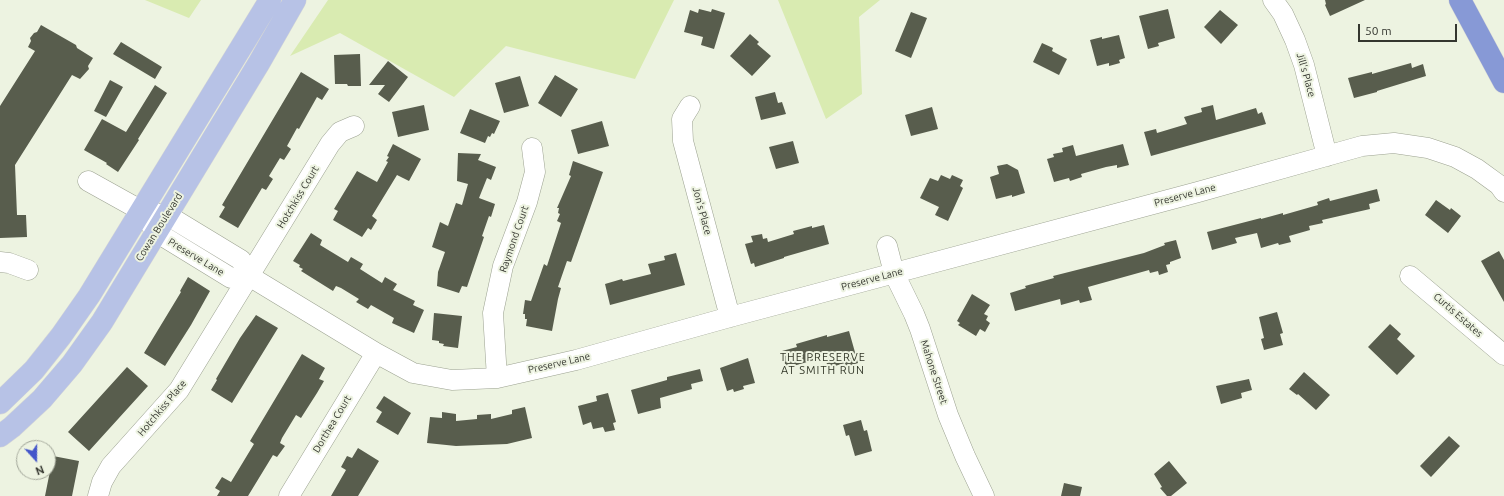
<!DOCTYPE html>
<html>
<head>
<meta charset="utf-8">
<style>
  body { margin:0 }
  #map { position:relative; width:1504px; height:496px; overflow:hidden; background:#edf3e1; font-family:Ubuntu,sans-serif }
  canvas { display:block }
  .north { position:absolute; left:16px; top:440px; width:40px; height:40px; box-sizing:border-box; background:#edf3e1; border:1px solid #a3a79a; border-radius:50%; rotate:159deg; font-size:11px; font-weight:700; line-height:16px; text-align:center; color:#34362f }
  .north::after { content:''; display:block; margin:auto; width:14px; height:18px; background:#4456ca; clip-path:polygon(50% 0,100% 100%,50% 72%,0 100%) }
  .scale { position:absolute; left:1358px; top:24px; width:99px; height:18px; box-sizing:border-box; border:2px solid #34362f; border-top:0; padding-left:5px; font-size:12px; line-height:14px; white-space:nowrap; color:#34362f; -webkit-text-stroke:3px #edf3e1; paint-order:stroke }
</style>
</head>
<body>
<div id="map">
<canvas width="1504" height="496"></canvas>
<div class="north">N</div>
<div class="scale">50 m</div>
</div>
<script>
const ctx = document.querySelector('canvas').getContext('2d');
ctx.lineJoin = 'round';
function fill(path, color) {
  ctx.fillStyle = color;
  ctx.fill(path, 'evenodd');
}
function toPath(rows) {
  const path = new Path2D();
  for (const r of rows) {
    path.moveTo(r[0], r[1]);
    for (let i = 2; i < r.length; i += 2) path.lineTo(r[i], r[i + 1]);
  }
  return path;
}
function stroke(path, color, width, dash) {
  ctx.strokeStyle = color;
  ctx.lineWidth = width;
  ctx.lineCap = dash ? 'butt' : 'round';
  ctx.setLineDash(dash || []);
  ctx.stroke(path);
}
function label(font, color, halo, rows, align = 'center') {
  ctx.font = font + ' Ubuntu,sans-serif';
  ctx.lineWidth = 4;
  ctx.setLineDash([]);
  ctx.textBaseline = 'middle';
  ctx.strokeStyle = halo;
  ctx.fillStyle = color;
  for (const [text, x, y, turn = 0] of rows) {
    ctx.save();
    ctx.translate(x, y);
    ctx.rotate((+turn || 0) * Math.PI / 180);
    ctx.textAlign = isNaN(turn) ? turn : align;
    if (halo) ctx.strokeText(text, 0, 0);
    ctx.fillText(text, 0, 0);
    ctx.restore();
  }
}
fill(toPath([
  [145,0,201,0,189,18],
  [328,0,674,0,635,79,506,46,454,97,340,33,290,56],
  [778,0,880,0,859,17,862,94,826,119]
]), '#d9ebb1');
fill(toPath([
  [1325,0,1365,0,1330,16,1325,5,1326,4],
  [699,9,711,12,712,9,725,13,714,49,701,45,703,37,684,32,690,10,698,13],
  [1168,9,1175,38,1158,43,1159,46,1148,49,1139,16],
  [1220,10,1238,25,1221,44,1204,27],
  [911,12,927,18,911,58,895,51],
  [41,25,76,45,77,48,93,58,88,66,89,69,80,79,72,75,15,165,17,215,26,215,27,237,0,238,0,106,35,51,28,47,31,41,30,38,34,33,37,32],
  [750,34,759,42,757,44,771,56,752,76,730,56],
  [1119,35,1125,58,1119,60,1120,63,1109,66,1109,63,1097,66,1090,40,1102,37,1102,39],
  [121,42,162,67,155,79,113,54],
  [1042,43,1053,48,1052,51,1067,59,1059,75,1033,62],
  [360,54,361,86,348,86,347,84,335,84,334,55],
  [388,61,408,77,389,102,378,94,385,85,369,85],
  [1411,63,1412,68,1423,64,1426,76,1377,91,1377,92,1354,98,1348,78,1372,72,1372,74],
  [301,72,329,89,322,100,317,97,299,129,297,128,287,146,291,149,284,160,280,158,269,176,273,179,266,190,262,188,238,228,219,217,225,207,222,205],
  [555,75,578,89,561,117,538,103],
  [520,76,529,106,504,113,495,83],
  [110,80,123,87,106,117,94,111],
  [155,85,167,93,138,139,139,140,118,172,106,164,107,163,84,150,102,119,126,132],
  [775,92,778,103,782,102,786,114,761,120,755,97],
  [424,105,429,130,398,137,392,112],
  [1213,105,1216,120,1256,108,1258,114,1262,112,1266,124,1151,156,1144,132,1156,129,1157,133,1187,124,1184,117,1202,112,1201,108],
  [932,107,938,129,911,136,905,115],
  [470,109,500,121,494,134,492,133,490,137,488,136,485,143,460,133],
  [602,121,609,146,578,154,571,130],
  [793,141,799,163,776,169,769,147],
  [393,144,421,159,409,181,397,175,372,216,377,220,371,230,368,228,362,237,333,220,338,211,334,209,357,171,377,182,388,162,386,161,389,157,387,156],
  [1123,144,1129,165,1117,168,1117,165,1106,167,1081,174,1082,177,1070,181,1069,178,1054,182,1047,159,1054,157,1053,154,1063,152,1062,148,1073,145,1076,156],
  [458,153,481,154,478,160,496,167,491,180,487,178,479,198,495,204,491,217,489,216,482,236,484,237,467,287,462,286,459,293,437,286,438,272,445,252,432,247,440,222,448,226,456,203,462,205,468,184,457,181],
  [573,161,603,172,571,262,567,261,558,287,561,288,558,299,552,331,526,326,527,319,525,319,525,314,523,314,525,300,531,301,544,264,547,266,561,223,557,221,560,214,558,213,559,208,557,208,571,176,569,175],
  [1007,164,1018,170,1025,193,1012,197,1012,195,996,199,990,177,999,174,997,166],
  [941,175,950,179,952,175,963,180,960,186,963,188,948,221,935,215,939,207,920,198,930,178,938,181],
  [1377,189,1380,201,1369,204,1370,209,1322,220,1323,223,1309,226,1310,230,1289,236,1291,242,1279,245,1278,243,1261,248,1257,233,1235,238,1237,243,1212,250,1207,232,1261,218,1261,219,1283,213,1283,215,1318,205,1317,202,1329,198,1330,201],
  [1436,200,1450,210,1451,208,1461,216,1448,233,1425,215],
  [824,225,829,244,784,257,784,258,755,267,754,263,751,264,745,244,753,242,751,236,762,234,763,239,767,238,768,242,794,234,793,231,812,226,812,228],
  [311,233,322,240,320,245,348,262,351,257,363,264,360,269,382,283,385,277,397,284,393,290,415,301,413,305,424,310,414,333,392,323,394,318,371,305,368,309,356,302,359,299,341,288,336,286,333,291,301,271,303,269,299,267,300,265,293,261],
  [1176,240,1181,258,1170,262,1170,264,1166,265,1168,272,1159,275,1158,271,1150,273,1149,270,1088,287,1092,300,1080,303,1079,300,1061,305,1060,299,1015,311,1010,293,1026,288,1025,286,1054,278,1053,276,1144,253,1165,245,1164,243],
  [1499,251,1504,260,1504,302,1481,261],
  [676,253,685,285,610,305,605,284,622,279,623,281,651,274,648,264,665,260,664,256],
  [188,277,210,291,191,325,165,366,144,353,181,292,180,291],
  [972,294,990,305,984,314,988,316,986,320,990,323,985,332,980,329,976,336,958,325,960,323,957,321],
  [1277,312,1283,333,1280,334,1283,345,1264,350,1261,339,1264,338,1259,317],
  [434,313,462,316,458,348,443,346,444,344,439,343,439,341,432,340],
  [256,315,278,328,232,403,211,390,217,380,216,379,240,338],
  [1390,324,1401,334,1397,339,1415,356,1397,375,1368,347],
  [849,331,858,363,846,367,845,363,828,368,825,357,786,368,782,351,797,347,796,344,827,335,827,337],
  [302,354,325,368,319,379,324,381,317,393,301,418,296,415,282,438,280,443,285,446,277,457,273,455,248,496,217,496,220,491,215,488,222,477,231,482,254,444,250,441],
  [748,358,755,383,743,386,744,389,734,392,733,389,727,391,720,368],
  [127,367,148,386,89,451,68,432],
  [700,369,703,381,691,384,692,389,660,398,661,408,638,414,631,390,667,380,667,377],
  [1304,372,1330,395,1316,410,1298,394,1297,395,1289,389],
  [1249,379,1252,390,1241,393,1242,398,1221,404,1216,386],
  [608,393,616,422,613,423,615,430,605,432,603,427,593,429,591,422,583,425,578,406,597,401,596,396],
  [384,396,411,413,398,435,376,422,382,412,376,408],
  [525,407,532,438,507,444,456,446,427,443,430,417,442,418,442,412,456,414,456,421,477,419,477,415,491,414,491,419,512,414,512,410],
  [861,420,864,431,867,430,872,451,855,456,849,435,846,436,843,425],
  [1449,436,1460,446,1431,477,1420,466],
  [358,448,379,461,358,496,331,496,346,470,341,467,347,456,352,458],
  [53,456,79,461,72,496,45,496],
  [1169,461,1187,483,1171,496,1167,496,1160,488,1162,487,1154,474],
  [1064,483,1082,487,1080,496,1061,496]
]), '#585d4d');
const minor = toPath([
  [1273,0,1283,14,1295,40,1304,65,1327,156],
  [690,106,682,119,683,141,730,317],
  [88,181,142,211,167,215,180,223,241,260,249,276,376,353,413,373,452,380,497,378,576,360,730,317,1198,192,1362,146,1394,143,1428,148,1455,157,1477,169,1499,185,1504,192],
  [147,219,156,232,231,278,249,276],
  [887,246,894,273,914,314,920,329,948,415,965,456,984,496],
  [0,262,9,263,28,270],
  [1410,276,1504,355],
  [497,378,493,313,503,266,527,202,535,172,532,148],
  [98,496,102,482,111,466,179,390,330,144,340,132,354,126],
  [289,496,376,353]
]);
const major = toPath([
  [0,403,34,370,61,336,89,296,270,0],
  [0,436,12,427,42,399,72,364,102,322,259,63,295,0]
]);
const highway = toPath([
  [1460,0,1504,82]
]);
stroke(minor, '#9ca291', 21);
stroke(major, '#d6d7d5', 23);
stroke(highway, '#d6d7d5', 23);
stroke(minor, '#fff', 20);
stroke(major, '#b7c2e6', 22);
stroke(highway, '#8799d6', 22);
label('10px', '#34362f', '#edf3e1', [
  ["Jill's Place",1306,75,74],
  ["Preserve Lane",1185,195,-15],
  ["Hotchkiss Court",298,197,-59],
  ["Jon's Place",702,211,75],
  ["Cowan Boulevard",159,227,-58],
  ["Raymond Court",514,239,-71],
  ["Preserve Lane",196,257,31],
  ["Preserve Lane",872,279,-15],
  ["Curtis Estates",1458,315,41],
  ["Preserve Lane",559,363,-13],
  ["Mahone Street",934,372,72],
  ["Hotchkiss Place",162,408,-50],
  ["Dorthea Court",332,424,-59]
]);
ctx.letterSpacing = '1px';
label('11px', '#303526', '#edf3e1', [
  ["THE PRESERVE",823,357],
  ["AT SMITH RUN",823,370]
]);
ctx.letterSpacing = '0px';
</script>
</body>
</html>
